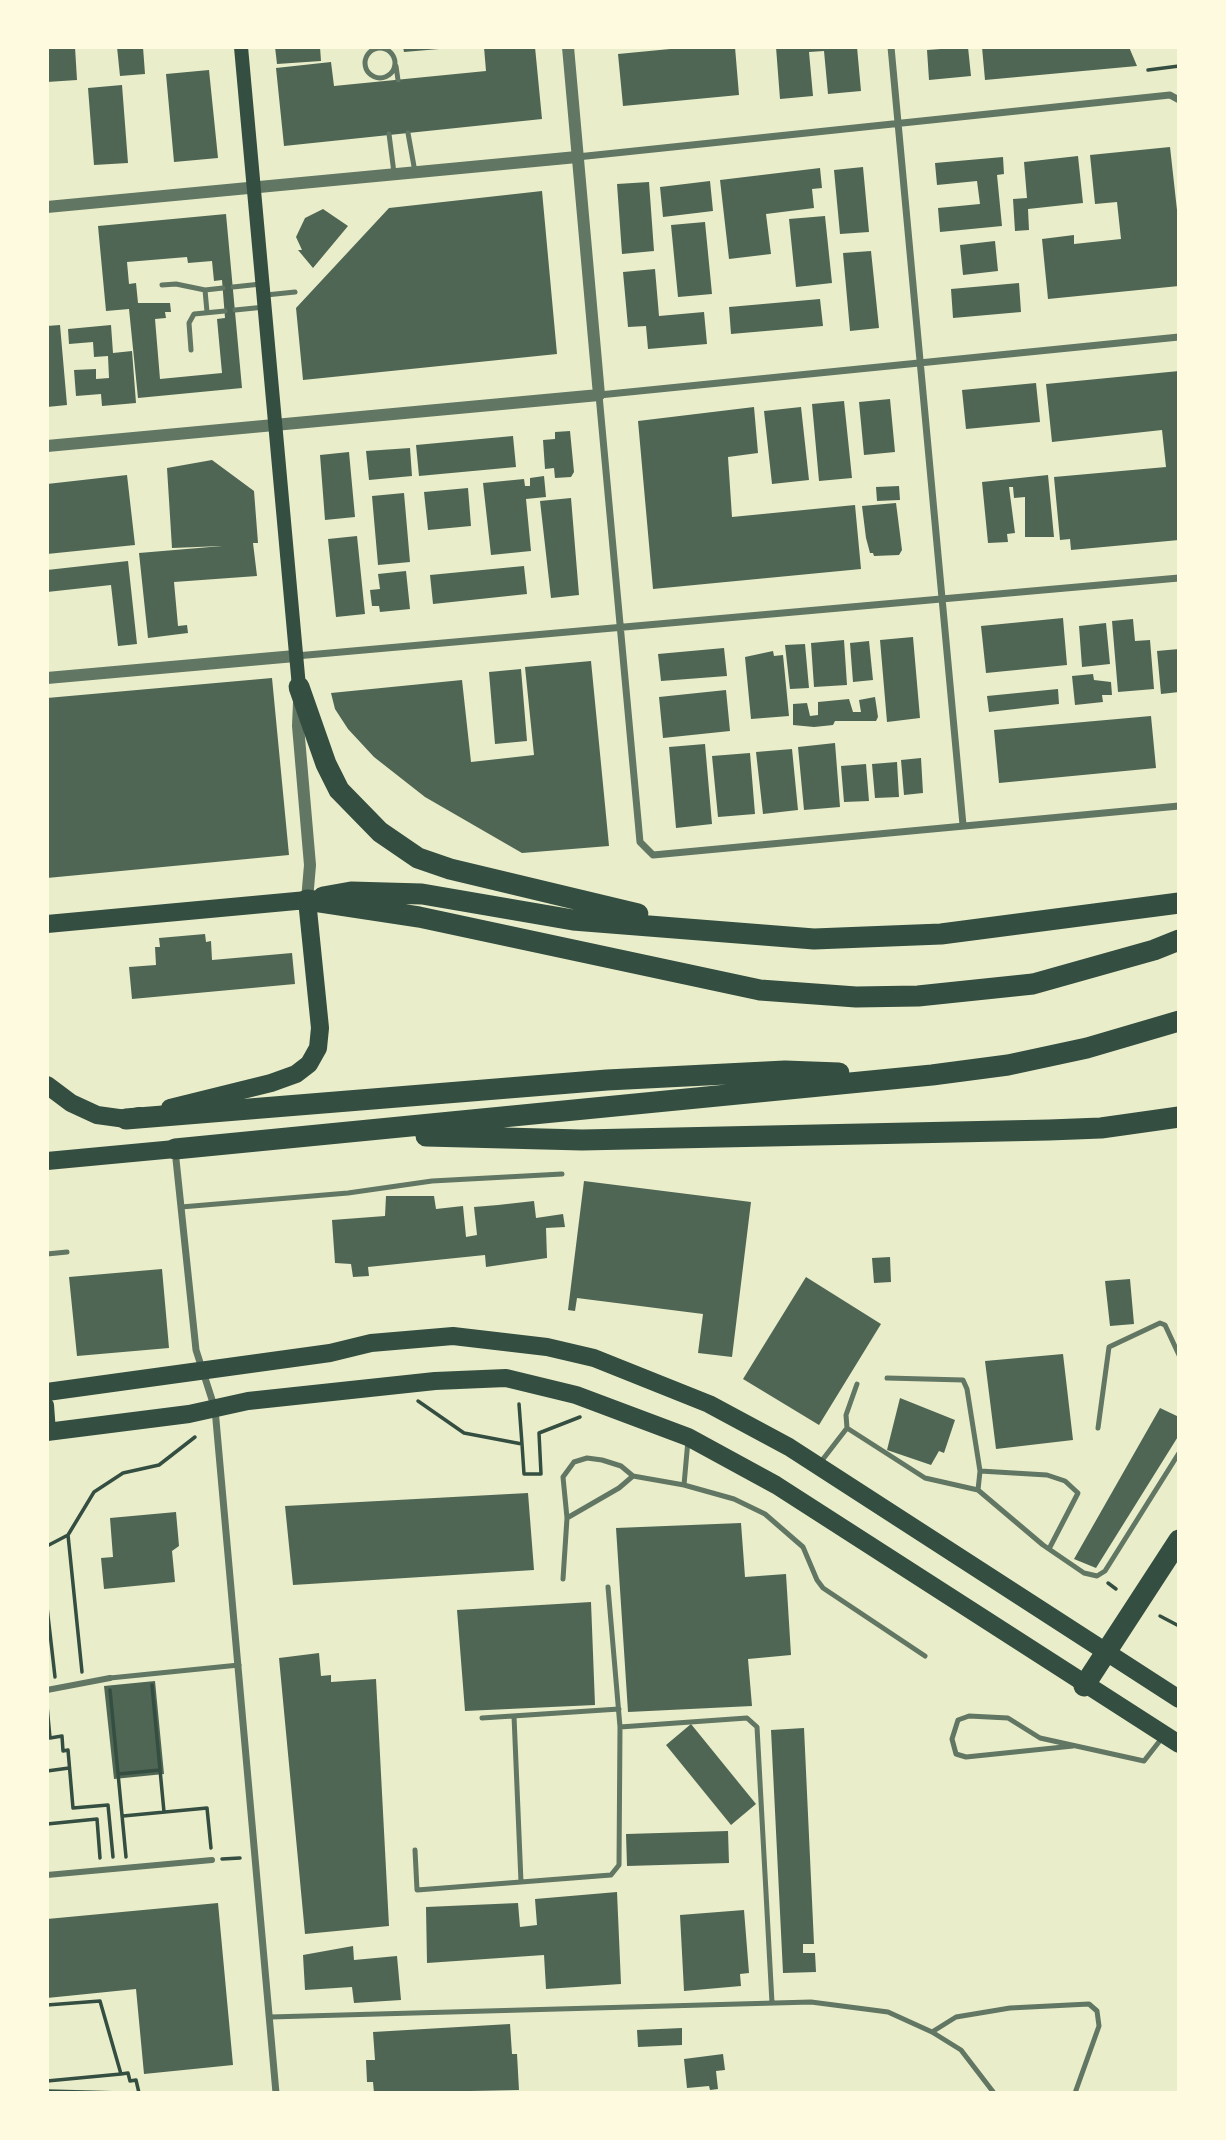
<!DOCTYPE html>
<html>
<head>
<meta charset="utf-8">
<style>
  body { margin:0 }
  #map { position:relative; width:1226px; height:2140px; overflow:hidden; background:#e9edc9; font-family:"Alegreya Sans",sans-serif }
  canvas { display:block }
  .frame { position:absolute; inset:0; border:49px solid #fefae0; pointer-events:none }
</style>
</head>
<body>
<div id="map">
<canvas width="1226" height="2140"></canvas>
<div class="frame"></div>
</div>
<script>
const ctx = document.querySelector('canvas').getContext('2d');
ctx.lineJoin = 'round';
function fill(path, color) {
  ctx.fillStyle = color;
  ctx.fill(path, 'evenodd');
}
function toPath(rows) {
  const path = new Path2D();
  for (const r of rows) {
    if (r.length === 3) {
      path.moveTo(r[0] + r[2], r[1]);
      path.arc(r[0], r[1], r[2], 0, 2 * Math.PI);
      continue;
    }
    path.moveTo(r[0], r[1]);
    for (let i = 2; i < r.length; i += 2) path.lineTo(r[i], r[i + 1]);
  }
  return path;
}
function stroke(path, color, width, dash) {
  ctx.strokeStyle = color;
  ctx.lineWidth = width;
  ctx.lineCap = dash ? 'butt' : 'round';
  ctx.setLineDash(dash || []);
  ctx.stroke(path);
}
fill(toPath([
  [47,47,75,47,77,80,47,82],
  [117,47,143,47,145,74,120,76],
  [275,47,320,47,321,61,277,64],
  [403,47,439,47,439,49,404,52],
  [484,47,535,47,542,119,284,146,276,68,331,62,334,86,486,71],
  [691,47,735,47,739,95,623,106,618,54],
  [776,47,857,47,861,91,828,94,824,51,809,52,813,96,780,99],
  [968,47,971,76,929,80,927,50],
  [982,47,1129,47,1137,66,985,80],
  [209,70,218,158,174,162,166,74],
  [122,85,128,163,94,165,88,88],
  [1170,147,1179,228,1179,286,1048,299,1042,239,1074,235,1074,244,1121,239,1117,202,1095,204,1090,155],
  [1078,156,1083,203,1028,209,1029,230,1015,231,1013,199,1027,198,1024,162],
  [1003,157,1004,174,997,175,1002,226,940,232,938,208,980,204,977,181,937,185,935,163],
  [863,167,869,232,840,234,834,170],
  [820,168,822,188,812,189,814,208,766,214,771,254,729,259,720,180],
  [710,181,713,211,663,217,660,187],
  [649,182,654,251,622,254,617,184],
  [542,191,557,354,303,380,296,308,389,208],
  [323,209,348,226,313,268,298,250,302,250,296,237,305,218],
  [226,214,242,388,138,398,129,309,106,311,98,226],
  [187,257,188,263,212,261,214,281,222,280,225,318,217,319,222,373,160,379,155,319,166,318,165,312,171,312,170,303,138,303,136,283,129,284,127,262],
  [825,216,832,283,796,287,789,219],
  [705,222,712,294,678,297,671,225],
  [995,241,998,271,963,275,960,245],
  [871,251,879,328,850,331,843,253],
  [655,269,659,316,704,312,707,344,648,349,646,326,628,327,623,272],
  [1019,283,1021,312,953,318,951,289],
  [820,299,823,326,731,334,729,307],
  [60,325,67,405,47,407,47,326],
  [111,325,113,353,132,351,136,403,102,406,101,394,76,396,74,370,96,369,96,379,109,378,108,356,94,357,93,342,69,344,68,329],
  [1179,371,1179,540,1071,550,1070,539,1060,540,1054,477,1166,467,1162,430,1052,442,1046,384],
  [1036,383,1040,422,966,429,962,390],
  [890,399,895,452,864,455,859,402],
  [844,401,852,478,819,481,812,404],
  [754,407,758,453,728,457,732,517,855,505,861,569,653,589,638,421],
  [801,407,809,480,772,484,764,411],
  [570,431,574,472,571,477,555,478,554,468,545,469,543,440,555,439,555,432],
  [513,436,516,467,419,476,416,445],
  [410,448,412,476,369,480,366,451],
  [349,452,355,517,325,520,320,455],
  [212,460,254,491,258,543,253,543,257,576,174,582,178,626,187,625,188,633,148,638,139,553,222,546,172,548,167,468],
  [127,475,135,545,47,554,47,484],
  [1048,475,1054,537,1025,537,1025,497,1014,498,1013,487,1009,487,1015,533,1007,534,1008,542,988,543,982,482],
  [544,476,546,497,526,499,531,551,491,555,483,483,524,479,525,486,530,486,530,478],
  [899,486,900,500,877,501,876,487],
  [468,488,471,526,428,530,424,492],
  [404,493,410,562,378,565,372,496],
  [571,498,579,595,551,598,540,501],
  [896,503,902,550,899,555,874,556,873,553,870,553,866,538,862,506],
  [357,536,365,614,336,617,328,539],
  [128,561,137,644,118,646,111,585,47,592,47,570],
  [524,566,527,594,433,604,430,575],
  [406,571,410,609,380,612,379,606,372,606,370,590,380,589,378,574],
  [1063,618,1067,665,986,673,981,626],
  [1133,619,1135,641,1150,640,1154,689,1118,692,1112,621],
  [1106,623,1110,664,1082,667,1079,626],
  [913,637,920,718,887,722,880,640],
  [844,640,847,685,814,687,811,643],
  [869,641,873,680,853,682,850,643],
  [805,644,809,688,790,689,785,645],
  [724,648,727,676,661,681,658,654],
  [1179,649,1179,692,1161,694,1157,651],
  [773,651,774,656,783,655,789,716,751,719,745,657],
  [591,661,609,846,522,853,425,797,374,757,348,729,335,709,331,693,462,680,471,762,534,755,525,667],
  [521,669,527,741,495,744,489,672],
  [1093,674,1094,680,1111,682,1112,695,1102,695,1103,702,1075,705,1072,676],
  [272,678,289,855,47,878,47,698],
  [1058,689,1059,704,989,712,987,696],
  [726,690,730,731,663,738,659,697],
  [875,697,878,717,876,721,835,721,833,725,814,727,793,725,793,704,807,703,810,716,818,715,818,702,849,699,853,712,861,712,859,700],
  [1151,716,1156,768,999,783,994,730],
  [835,743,840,807,804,810,798,747],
  [705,744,712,824,676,828,669,747],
  [792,749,798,810,763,814,756,752],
  [750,753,755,814,718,817,712,756],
  [921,758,923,793,904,795,901,760],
  [897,762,899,797,875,798,872,764],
  [866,764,869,801,844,802,841,766],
  [205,934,206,942,211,941,212,960,292,953,295,984,132,999,129,967,156,965,155,947,160,947,159,938],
  [584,1181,751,1202,732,1357,698,1353,703,1314,577,1298,575,1311,568,1310],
  [386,1196,434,1196,436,1209,463,1206,466,1237,477,1235,474,1207,498,1205,534,1201,536,1218,563,1214,565,1227,546,1228,547,1258,486,1267,485,1255,368,1267,369,1276,353,1277,351,1264,335,1263,332,1220,385,1216],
  [890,1257,891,1282,874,1283,872,1258],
  [162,1269,169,1348,77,1356,69,1277],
  [806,1277,881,1324,819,1425,743,1379],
  [1130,1279,1134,1324,1110,1326,1105,1281],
  [1063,1354,1073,1440,996,1449,985,1361],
  [900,1398,955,1420,944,1453,939,1451,931,1465,887,1450],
  [1160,1408,1179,1417,1179,1435,1096,1568,1074,1559],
  [528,1493,534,1570,293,1585,285,1506],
  [176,1512,179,1546,172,1551,175,1582,104,1589,101,1558,113,1557,110,1518],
  [741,1523,745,1577,786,1574,791,1655,748,1659,752,1706,628,1712,616,1528],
  [591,1602,595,1705,465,1711,457,1610],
  [319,1653,321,1676,331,1675,331,1682,376,1679,389,1926,305,1934,279,1658],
  [155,1681,164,1774,114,1779,104,1686],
  [691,1724,756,1804,731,1825,666,1745],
  [804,1728,814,1944,803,1944,803,1953,815,1953,816,1972,783,1973,771,1730],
  [728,1831,729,1863,627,1866,626,1834],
  [617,1892,621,1984,546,1989,544,1955,427,1963,426,1907,518,1903,520,1927,537,1925,535,1899],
  [218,1903,233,2065,144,2074,136,1989,47,1998,47,1919],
  [744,1910,749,1973,740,1974,741,1986,684,1991,680,1915],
  [353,1946,354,1960,397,1956,401,2000,354,2003,352,1987,305,1990,303,1955],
  [510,2024,512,2054,517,2054,519,2090,374,2093,373,2082,367,2082,366,2060,375,2060,373,2032],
  [682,2028,682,2045,638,2047,637,2030],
  [723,2054,725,2070,716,2071,718,2089,710,2090,709,2086,687,2088,684,2059]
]), '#4f6655');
stroke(toPath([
  [1148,70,1179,66],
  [418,1401,464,1433,522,1444,524,1474,541,1474,539,1433,580,1417],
  [519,1404,522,1444],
  [68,1535,82,1672],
  [47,1546,68,1535,94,1492,123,1473,159,1465,195,1437],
  [1108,1583,1116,1589],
  [47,1607,55,1677],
  [1160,1616,1179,1626],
  [152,1685,164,1812],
  [110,1690,126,1857],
  [47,1706,50,1738,62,1736,63,1751,68,1750,73,1808,108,1805,113,1857],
  [47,1771,69,1768],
  [118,1774,160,1770],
  [123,1816,207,1808,211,1848],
  [47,1824,97,1819,100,1858],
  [222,1859,240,1858],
  [47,2005,100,2001,121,2074,128,2073,130,2081,136,2080,139,2093],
  [47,2081,121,2074],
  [47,2091,122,2093]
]), '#344e41', 3.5);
stroke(toPath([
  [380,63,15],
  [396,66,398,80],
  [408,133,415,172],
  [389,134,394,173],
  [162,285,176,284,205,290,223,288],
  [233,287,261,284],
  [205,290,207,312],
  [266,295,295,292],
  [235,310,265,307],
  [191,350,189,323,194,314,225,311],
  [181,1207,348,1193,432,1181,562,1174],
  [47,1254,67,1252],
  [887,1378,963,1380,967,1389,980,1471,978,1490],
  [847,1428,925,1478,978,1490,1043,1545,1084,1573,1097,1576,1105,1571,1179,1453],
  [1098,1428,1109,1347,1160,1323,1165,1325,1179,1355],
  [820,1463,847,1428,846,1415,857,1384],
  [980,1471,1047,1475,1065,1481,1078,1493,1049,1549],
  [684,1485,734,1499,765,1514,803,1547,817,1580,823,1588,925,1656],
  [567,1518,619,1488,633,1476],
  [563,1579,567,1518,563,1477,574,1462,587,1458,602,1460,621,1466,633,1476,684,1485,688,1440],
  [608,1587,620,1727],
  [110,1678,239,1665],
  [482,1718,619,1709],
  [1073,1746,966,1757,956,1754,952,1739,958,1720,969,1716,1008,1718,1040,1738,1144,1761,1162,1738],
  [415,1850,417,1890,521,1882,514,1716],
  [521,1882,611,1875,619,1865,620,1727,747,1718,757,1727,772,2003],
  [270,2017,811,2002,888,2012,932,2032,961,2050,994,2093],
  [932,2032,956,2017,1010,2008,1089,2004,1097,2011,1099,2026,1075,2093]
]), '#617663', 5);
stroke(toPath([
  [47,1690,110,1678],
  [47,1875,212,1860]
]), '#617663', 6);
stroke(toPath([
  [891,47,963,825],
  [577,157,1170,95,1179,100],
  [1179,337,599,395,640,842,653,855,1179,806],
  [296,656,1179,578],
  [175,1150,196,1350,215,1409,276,2093]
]), '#617663', 7);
stroke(toPath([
  [47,207,577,157],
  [47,446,599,395,568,47],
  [47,678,295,656],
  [299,702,298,726,310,865,307,900]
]), '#617663', 12);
stroke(toPath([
  [241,47,299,687],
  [47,1405,49,1432]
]), '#344e41', 14);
stroke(toPath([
  [47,924,307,900,320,1028,318,1048,309,1064,296,1074,271,1083,170,1108],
  [47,1085,71,1103,97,1115,126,1119,139,1116],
  [47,1161,175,1149],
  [47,1392,330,1353,371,1343,453,1336,547,1347,594,1358,709,1404,789,1447,1179,1699],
  [47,1432,189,1414,248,1401,435,1381,506,1378,576,1395,688,1437,776,1485,1179,1744]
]), '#344e41', 18);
stroke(toPath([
  [299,687,326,764,339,790,380,832,418,858,450,869,638,914],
  [323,897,351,892,422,894,573,920,814,939,941,934,1179,903],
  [307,900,419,917,760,990,856,997,918,996,1033,984,1154,950,1179,940],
  [126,1119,607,1080,785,1071,839,1073],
  [426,1136,582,1140,1049,1130,1101,1128,1179,1117],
  [175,1149,932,1075,1008,1065,1087,1048,1179,1021],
  [1084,1686,1179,1540]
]), '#344e41', 21);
</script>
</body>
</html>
